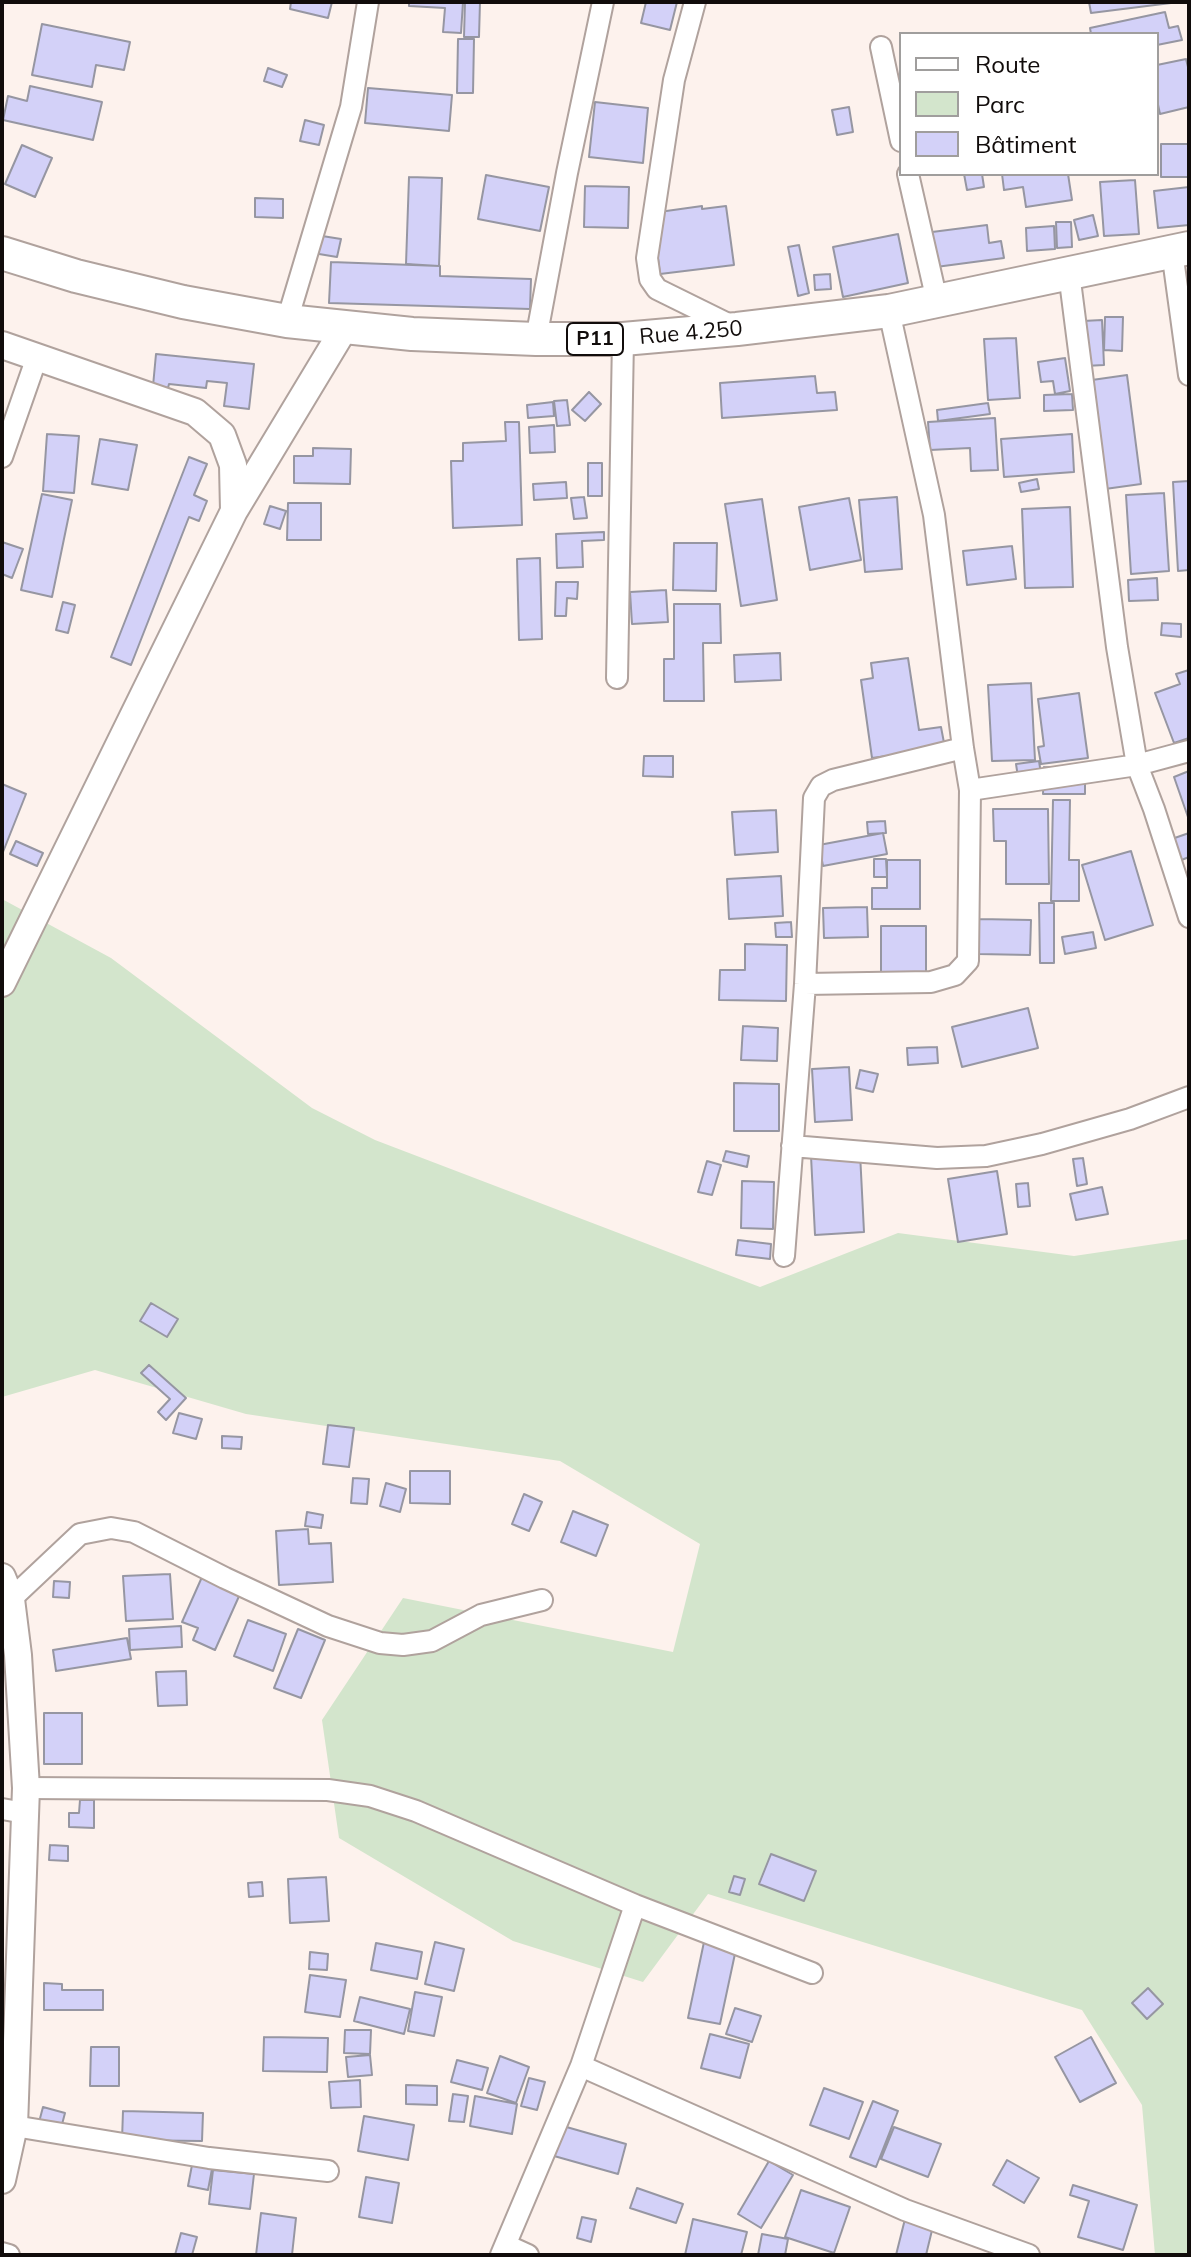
<!DOCTYPE html>
<html>
<head>
<meta charset="utf-8">
<style>
  body { margin:0 }
  #map { position:relative; width:1191px; height:2257px; overflow:hidden; background:#fdf2ed; font-family:Mulish,sans-serif }
  canvas { display:block }
  .frame { position:absolute; inset:0; border:4px solid #110c0b; pointer-events:none }
  .legend { position:absolute; left:899px; top:32px; width:260px; height:144px; box-sizing:border-box; background:#fff; border:2px solid #a09e9d; margin:0; padding:10px 14px; list-style:none; font-size:24px; color:#110c0b }
  .legend li { display:flex; align-items:center; gap:16px; height:40px }
  .legend b { width:40px; border:2px solid #a09e9d }
</style>
</head>
<body>
<div id="map">
<canvas width="1191" height="2257"></canvas>
<div class="frame"></div>
<ul class="legend">
<li><b style="height:10px;background:#fff"></b>Route</li>
<li><b style="height:22px;background:#d3e5cc"></b>Parc</li>
<li><b style="height:22px;background:#d3d1f8"></b>Bâtiment</li>
</ul>
</div>
<script>
const ctx = document.querySelector('canvas').getContext('2d');
ctx.lineJoin = 'round';
function fill(path, color) {
  ctx.fillStyle = color;
  ctx.fill(path, 'evenodd');
}
function toPath(rows) {
  const path = new Path2D();
  for (const r of rows) {
    path.moveTo(r[0], r[1]);
    for (let i = 2; i < r.length; i += 2) path.lineTo(r[i], r[i + 1]);
  }
  return path;
}
function stroke(path, color, width, dash) {
  ctx.strokeStyle = color;
  ctx.lineWidth = width;
  ctx.lineCap = dash ? 'butt' : 'round';
  ctx.setLineDash(dash || []);
  ctx.stroke(path);
}
function label(font, color, halo, rows, align = 'center') {
  ctx.font = font + ' Mulish,sans-serif';
  ctx.lineWidth = 7;
  ctx.setLineDash([]);
  ctx.textBaseline = 'middle';
  ctx.strokeStyle = halo;
  ctx.fillStyle = color;
  for (const [text, x, y, turn = 0] of rows) {
    ctx.save();
    ctx.translate(x, y);
    ctx.rotate((+turn || 0) * Math.PI / 180);
    ctx.textAlign = isNaN(turn) ? turn : align;
    if (halo) ctx.strokeText(text, 0, 0);
    ctx.fillText(text, 0, 0);
    ctx.restore();
  }
}
fill(toPath([
  [2,899,111,958,312,1108,375,1140,760,1287,898,1233,1074,1256,1189,1239,1189,2255,1155,2255,1142,2105,1082,2010,708,1894,643,1982,513,1941,339,1838,322,1720,403,1598,673,1652,700,1544,560,1461,246,1414,95,1370,2,1397]
]), '#d3e5cc');
const building = toPath([
  [291,2,332,2,328,18,290,9,291,2],
  [409,2,463,2,461,33,443,32,445,8,409,6,409,2],
  [465,2,480,2,479,37,464,37,465,2],
  [646,2,677,2,670,30,641,23,646,2],
  [1089,2,1179,2,1091,13,1089,2],
  [1165,12,1169,28,1178,26,1182,40,1157,45,1157,34,1091,34,1090,28,1165,12],
  [42,24,130,42,124,70,96,65,92,87,32,75,42,24],
  [458,39,474,39,473,93,457,93,458,39],
  [1186,59,1189,71,1189,107,1160,114,1157,100,1157,65,1186,59],
  [268,68,287,75,282,87,264,81,268,68],
  [30,86,102,102,93,140,3,120,8,96,27,101,30,86],
  [368,88,452,95,449,131,365,123,368,88],
  [595,102,648,108,643,163,589,157,595,102],
  [849,107,853,132,837,135,832,110,849,107],
  [305,120,324,125,319,145,300,141,305,120],
  [1161,144,1189,144,1189,177,1161,177,1161,144],
  [22,145,52,158,35,197,5,184,22,145],
  [964,174,982,174,984,187,967,190,964,174],
  [1002,174,1068,174,1072,200,1026,207,1023,187,1004,190,1002,174],
  [486,175,549,187,540,231,478,219,486,175],
  [409,177,442,178,439,266,406,264,409,177],
  [1135,180,1139,234,1104,236,1100,182,1135,180],
  [585,186,629,187,628,228,584,227,585,186],
  [1189,187,1189,225,1158,228,1154,191,1189,187],
  [255,198,283,199,283,218,255,217,255,198],
  [702,206,702,209,726,206,734,265,660,274,652,213,702,206],
  [1093,215,1098,236,1079,240,1074,220,1093,215],
  [1056,222,1071,222,1072,247,1057,248,1056,222],
  [987,225,989,243,1001,241,1004,258,936,267,932,232,987,225],
  [1054,226,1055,249,1027,251,1026,228,1054,226],
  [898,234,908,283,843,297,833,247,898,234],
  [316,235,341,239,337,257,313,253,316,235],
  [799,245,809,293,798,296,788,247,799,245],
  [331,262,440,266,440,276,531,279,530,309,329,303,331,262],
  [830,274,831,289,815,290,814,275,830,274],
  [1105,317,1123,317,1122,351,1104,350,1105,317],
  [1102,320,1104,365,1085,366,1083,321,1102,320],
  [1016,338,1020,398,988,400,984,339,1016,338],
  [156,354,254,364,249,409,224,406,227,383,207,381,206,388,169,384,168,388,153,386,156,354],
  [1065,358,1070,391,1055,394,1053,381,1041,382,1038,362,1065,358],
  [1127,375,1141,484,1105,489,1092,380,1127,375],
  [815,376,817,393,835,392,837,410,722,418,720,383,815,376],
  [589,392,601,404,585,421,572,410,589,392],
  [1072,394,1073,410,1044,411,1044,395,1072,394],
  [567,400,570,425,557,426,554,401,567,400],
  [553,402,554,416,528,418,527,405,553,402],
  [988,403,990,414,938,421,937,410,988,403],
  [995,418,998,470,971,471,970,448,930,450,928,422,995,418],
  [505,422,519,422,522,525,453,528,451,461,463,461,463,443,506,441,505,422],
  [554,425,555,452,530,453,529,427,554,425],
  [47,434,79,436,74,493,43,491,47,434],
  [1072,434,1074,472,1004,477,1001,439,1072,434],
  [100,439,137,445,128,490,92,484,100,439],
  [313,448,351,449,350,484,294,483,294,456,313,456,313,448],
  [189,457,207,464,194,495,207,501,199,521,189,517,131,665,111,657,189,457],
  [588,463,602,463,602,496,588,496,588,463],
  [1037,479,1039,489,1021,492,1019,483,1037,479],
  [1189,481,1189,570,1178,571,1173,482,1189,481],
  [566,482,567,498,534,500,533,484,566,482],
  [1164,493,1169,571,1131,574,1126,495,1164,493],
  [42,494,72,500,52,597,21,590,42,494],
  [584,497,587,518,574,519,571,498,584,497],
  [897,497,902,569,865,572,859,500,897,497],
  [849,498,861,560,810,570,799,507,849,498],
  [762,499,777,600,741,606,725,504,762,499],
  [288,503,321,503,321,540,287,540,288,503],
  [270,506,286,511,280,529,264,524,270,506],
  [1070,507,1073,587,1025,588,1022,509,1070,507],
  [604,532,604,540,582,541,583,567,557,568,556,534,604,532],
  [2,542,23,549,12,578,2,574,2,542],
  [674,543,717,543,716,591,673,590,674,543],
  [1012,546,1016,579,967,585,963,551,1012,546],
  [540,558,542,639,519,640,517,559,540,558],
  [1157,578,1158,600,1129,601,1128,580,1157,578],
  [556,582,578,582,577,599,567,598,566,616,555,616,556,582],
  [666,590,668,622,632,624,630,592,666,590],
  [63,602,75,605,68,633,56,630,63,602],
  [674,604,720,604,721,643,703,643,704,701,664,701,664,659,674,659,674,604],
  [1162,623,1181,624,1181,637,1161,635,1162,623],
  [780,653,781,680,735,682,734,655,780,653],
  [908,658,919,730,941,727,945,748,872,758,861,680,873,678,871,663,908,658],
  [1189,670,1189,738,1174,743,1155,693,1180,684,1176,674,1189,670],
  [1031,683,1035,760,992,761,988,685,1031,683],
  [1079,693,1088,758,1041,764,1038,747,1044,746,1038,699,1079,693],
  [644,756,673,756,673,777,643,776,644,756],
  [1039,761,1041,774,1018,777,1016,764,1039,761],
  [1044,767,1085,768,1085,794,1043,794,1044,767],
  [1189,771,1189,820,1174,777,1189,771],
  [2,784,26,794,3,852,2,852,2,784],
  [1053,800,1070,800,1069,860,1079,860,1079,901,1051,901,1053,800],
  [993,809,1048,809,1049,884,1006,884,1006,841,994,841,993,809],
  [776,810,778,852,735,855,732,812,776,810],
  [885,821,886,833,868,834,867,822,885,821],
  [883,833,887,854,823,866,819,845,883,833],
  [1189,833,1189,857,1174,863,1166,841,1189,833],
  [16,841,43,853,37,866,10,854,16,841],
  [1131,851,1153,925,1105,940,1082,865,1131,851],
  [874,859,886,859,887,877,874,877,874,859],
  [887,860,920,860,920,909,872,909,872,888,887,888,887,860],
  [781,876,783,916,729,919,727,879,781,876],
  [1039,903,1054,903,1054,963,1040,963,1039,903],
  [867,907,868,937,824,938,823,908,867,907],
  [979,919,1031,920,1030,955,978,954,979,919],
  [791,922,792,937,776,937,775,923,791,922],
  [881,926,926,926,926,981,881,981,881,926],
  [1093,932,1096,948,1065,954,1062,937,1093,932],
  [745,944,787,945,786,1001,719,1000,720,970,745,970,745,944],
  [1028,1008,1038,1048,962,1067,952,1027,1028,1008],
  [743,1026,778,1028,777,1061,741,1060,743,1026],
  [937,1047,938,1063,908,1065,907,1048,937,1047],
  [849,1067,852,1120,815,1122,812,1069,849,1067],
  [860,1070,878,1074,873,1092,856,1088,860,1070],
  [734,1083,779,1084,779,1131,734,1131,734,1083],
  [726,1151,749,1156,747,1167,723,1161,726,1151],
  [860,1153,864,1232,815,1235,811,1156,860,1153],
  [1083,1158,1087,1184,1077,1186,1073,1159,1083,1158],
  [707,1161,721,1165,712,1195,698,1192,707,1161],
  [997,1171,1007,1234,958,1242,948,1179,997,1171],
  [742,1181,774,1182,773,1229,741,1228,742,1181],
  [1028,1183,1030,1206,1018,1207,1016,1184,1028,1183],
  [1102,1187,1108,1214,1076,1220,1070,1194,1102,1187],
  [738,1240,771,1244,770,1259,736,1255,738,1240],
  [151,1303,178,1319,167,1337,140,1321,151,1303],
  [149,1365,186,1398,166,1420,158,1412,170,1399,141,1373,149,1365],
  [179,1413,202,1419,196,1439,173,1433,179,1413],
  [328,1425,354,1428,349,1467,323,1464,328,1425],
  [222,1436,242,1437,241,1449,222,1448,222,1436],
  [410,1471,450,1471,450,1504,410,1503,410,1471],
  [353,1478,369,1479,367,1504,351,1503,353,1478],
  [386,1483,406,1489,400,1512,380,1506,386,1483],
  [524,1494,542,1502,529,1531,512,1524,524,1494],
  [573,1511,608,1525,596,1556,561,1542,573,1511],
  [307,1512,323,1515,321,1528,305,1526,307,1512],
  [308,1529,309,1544,331,1543,333,1582,279,1585,276,1531,308,1529],
  [170,1574,173,1619,126,1621,123,1576,170,1574],
  [202,1577,240,1594,215,1650,193,1640,198,1628,182,1622,202,1577],
  [54,1581,70,1582,69,1598,53,1597,54,1581],
  [248,1620,286,1634,273,1671,234,1656,248,1620],
  [181,1626,182,1647,130,1650,129,1629,181,1626],
  [298,1629,325,1640,301,1698,274,1688,298,1629],
  [127,1638,131,1659,56,1671,53,1650,127,1638],
  [186,1671,187,1705,158,1706,156,1672,186,1671],
  [44,1713,82,1713,82,1764,44,1764,44,1713],
  [80,1800,94,1800,94,1828,69,1827,69,1813,79,1813,80,1800],
  [50,1845,68,1846,68,1861,49,1860,50,1845],
  [771,1854,816,1871,804,1901,759,1884,771,1854],
  [734,1876,745,1879,740,1895,729,1892,734,1876],
  [326,1877,329,1921,290,1923,288,1879,326,1877],
  [262,1882,263,1896,249,1897,248,1883,262,1882],
  [435,1942,464,1949,454,1991,425,1984,435,1942],
  [704,1942,736,1949,720,2024,688,2018,704,1942],
  [376,1943,422,1952,417,1979,371,1970,376,1943],
  [310,1952,328,1954,327,1970,309,1969,310,1952],
  [310,1975,346,1980,340,2017,305,2012,310,1975],
  [44,1983,62,1984,62,1990,103,1990,103,2010,44,2010,44,1983],
  [1148,1988,1163,2004,1147,2019,1132,2003,1148,1988],
  [415,1992,442,1997,434,2036,408,2031,415,1992],
  [360,1997,410,2009,404,2034,354,2021,360,1997],
  [735,2008,761,2016,752,2042,726,2034,735,2008],
  [345,2030,371,2030,370,2054,344,2053,345,2030],
  [710,2034,749,2044,740,2078,701,2068,710,2034],
  [264,2037,328,2038,327,2072,263,2071,264,2037],
  [1091,2037,1116,2083,1080,2102,1055,2057,1091,2037],
  [91,2047,119,2047,119,2086,90,2086,91,2047],
  [370,2055,372,2075,348,2077,346,2057,370,2055],
  [500,2056,529,2067,516,2103,487,2093,500,2056],
  [457,2060,488,2068,482,2090,451,2082,457,2060],
  [529,2078,545,2082,537,2110,521,2106,529,2078],
  [360,2080,361,2107,331,2108,329,2082,360,2080],
  [406,2085,437,2086,437,2105,406,2104,406,2085],
  [824,2088,863,2102,849,2139,810,2125,824,2088],
  [453,2094,468,2096,464,2122,449,2121,453,2094],
  [475,2096,517,2104,512,2134,470,2126,475,2096],
  [873,2101,898,2111,876,2167,850,2157,873,2101],
  [43,2107,65,2113,60,2132,38,2126,43,2107],
  [123,2111,203,2113,202,2141,122,2140,123,2111],
  [364,2116,414,2125,408,2160,358,2151,364,2116],
  [556,2124,626,2144,618,2174,547,2154,556,2124],
  [894,2127,941,2144,928,2177,881,2159,894,2127],
  [1007,2160,1039,2178,1024,2203,993,2185,1007,2160],
  [769,2161,793,2175,761,2228,738,2214,769,2161],
  [192,2165,212,2169,208,2190,188,2186,192,2165],
  [213,2170,254,2174,250,2209,209,2204,213,2170],
  [366,2177,399,2183,392,2223,359,2217,366,2177],
  [1073,2185,1137,2205,1123,2250,1078,2237,1089,2201,1070,2195,1073,2185],
  [637,2188,683,2204,676,2223,630,2208,637,2188],
  [801,2190,850,2207,834,2253,785,2237,801,2190],
  [261,2213,296,2218,292,2255,256,2255,261,2213],
  [906,2215,934,2222,926,2255,896,2255,906,2215],
  [582,2217,596,2220,591,2242,577,2238,582,2217],
  [693,2219,747,2232,741,2255,685,2255,693,2219],
  [181,2233,197,2237,192,2255,175,2255,181,2233],
  [762,2234,788,2239,785,2255,758,2255,762,2234]
]);
fill(building, '#d3d1f8');
stroke(building, '#9696a2', 2);
const minor = toPath([
  [695,2,674,80,647,258,650,279,657,289,734,327],
  [881,47,901,141],
  [908,174,937,301],
  [1172,251,1189,375],
  [1069,273,1117,647,1137,765,1154,809,1189,917],
  [287,321,351,107,368,2],
  [536,339,567,173,603,2],
  [2,457,37,357],
  [617,678,623,339],
  [970,790,1137,765,1189,751],
  [805,984,931,982,955,975,968,961,970,790,963,748,934,515,889,311],
  [792,1146,937,1158,986,1156,1042,1144,1130,1119,1189,1097],
  [784,1256,805,984,814,798,821,786,833,780,963,748],
  [11,1599,80,1534,111,1528,134,1532,225,1578,328,1626,380,1643,403,1645,432,1641,481,1615,542,1600],
  [26,1788,328,1790,370,1796,416,1811,635,1905,812,1973],
  [2,1809,25,1813],
  [581,2066,905,2210,1029,2255],
  [14,2126,209,2158,328,2171],
  [506,2245,528,2255],
  [2,2253,9,2255],
  [501,2255,581,2066,635,1905]
]);
const tertiary = toPath([
  [2,345,195,412,222,435,233,465,234,511,2,983],
  [234,511,345,327],
  [2,1577,11,1599,18,1655,26,1788,14,2126,2,2180]
]);
const primary = toPath([
  [2,253,76,276,183,302,287,321,412,334,536,339,623,339,737,329,889,311,1189,248]
]);
stroke(minor, '#b0a29d', 24);
stroke(tertiary, '#b0a29d', 30);
stroke(primary, '#b0a29d', 36);
stroke(minor, '#fff', 20);
stroke(tertiary, '#fff', 26);
stroke(primary, '#fff', 32);
for (const [x, y, w] of [
  [595,339,56]
]) {
  const box = new Path2D();
  box.roundRect(x - w / 2, y - 16, w, 32, 6);
  ctx.fillStyle = '#fff';
  ctx.fill(box);
  stroke(box, '#110c0b', 2);
}
label('bold 20px', '#110c0b', null, [
  ["P11",595,339]
]);
label('22px', '#110c0b', '#fff', [
  ["Rue 4.250",691,333,-5]
]);
</script>
</body>
</html>
